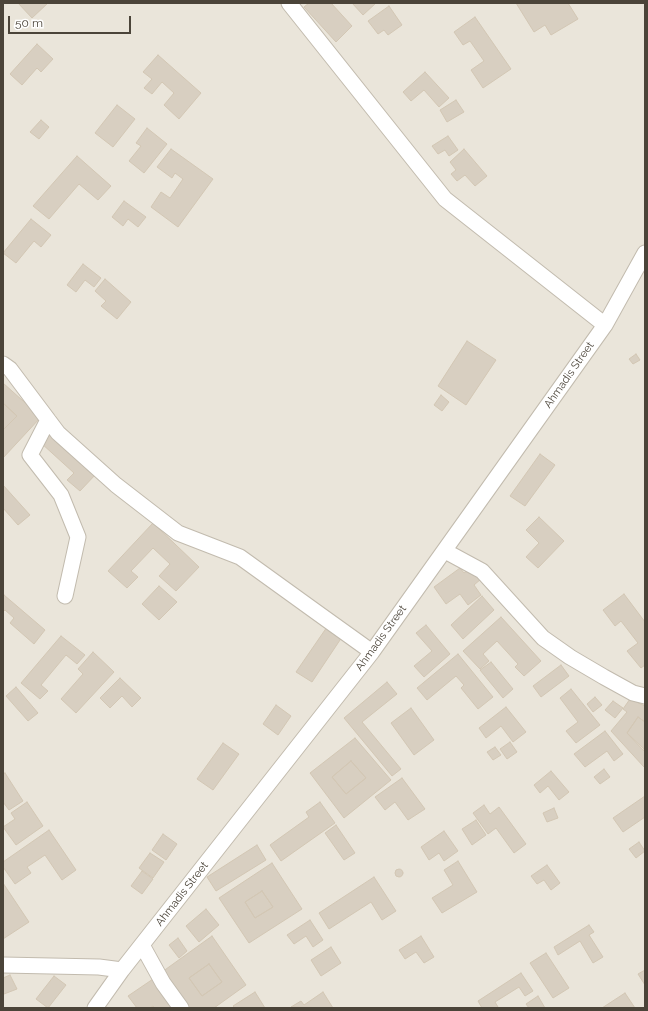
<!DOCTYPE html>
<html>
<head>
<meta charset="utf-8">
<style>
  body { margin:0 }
  #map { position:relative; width:648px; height:1011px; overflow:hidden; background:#f6f3ec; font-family:Raleway,sans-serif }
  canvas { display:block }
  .frame { position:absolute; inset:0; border:4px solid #4b4439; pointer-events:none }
  .scale { position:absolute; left:8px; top:16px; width:123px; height:18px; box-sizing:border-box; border:2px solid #4b4439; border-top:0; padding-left:5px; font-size:12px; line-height:14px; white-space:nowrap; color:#4b4439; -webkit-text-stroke:3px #fff; paint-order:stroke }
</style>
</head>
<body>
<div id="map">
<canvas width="648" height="1011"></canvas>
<div class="frame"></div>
<div class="scale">50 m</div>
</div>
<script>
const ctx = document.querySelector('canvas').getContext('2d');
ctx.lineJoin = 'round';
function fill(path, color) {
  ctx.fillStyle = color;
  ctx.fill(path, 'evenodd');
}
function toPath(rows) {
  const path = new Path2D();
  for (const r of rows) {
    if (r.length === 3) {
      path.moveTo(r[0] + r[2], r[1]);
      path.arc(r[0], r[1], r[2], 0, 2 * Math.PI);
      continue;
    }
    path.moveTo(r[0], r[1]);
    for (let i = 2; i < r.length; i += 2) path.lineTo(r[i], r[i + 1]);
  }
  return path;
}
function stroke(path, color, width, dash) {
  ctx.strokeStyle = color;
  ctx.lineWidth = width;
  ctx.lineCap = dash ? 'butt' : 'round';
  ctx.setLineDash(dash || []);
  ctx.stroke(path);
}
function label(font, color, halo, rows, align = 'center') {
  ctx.font = font + ' Raleway,sans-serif';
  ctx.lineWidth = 3;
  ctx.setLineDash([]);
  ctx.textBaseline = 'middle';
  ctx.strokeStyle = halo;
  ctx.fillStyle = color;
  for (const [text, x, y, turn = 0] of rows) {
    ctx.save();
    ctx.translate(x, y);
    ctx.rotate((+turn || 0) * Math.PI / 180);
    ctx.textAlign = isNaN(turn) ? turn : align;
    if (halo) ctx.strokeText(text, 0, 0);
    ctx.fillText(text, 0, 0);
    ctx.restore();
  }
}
fill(toPath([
  [3,3,645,3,645,1008,3,1008]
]), '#eae5da');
const building = toPath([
  [18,3,48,3,32,18,18,3],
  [309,3,331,3,352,26,336,42,304,7,309,3],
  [352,3,376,3,363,15,352,3],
  [516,3,568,3,578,19,551,35,545,25,534,32,516,3],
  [389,6,402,25,388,35,384,30,378,34,368,21,389,6],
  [475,17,511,69,483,88,471,70,484,61,470,41,463,45,454,32,475,17],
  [37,44,53,59,41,72,37,68,22,85,10,74,37,44],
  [158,55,201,93,179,119,164,105,174,93,162,82,152,94,144,88,152,79,143,72,158,55],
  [425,72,449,98,439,107,424,90,411,101,403,92,425,72],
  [456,100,464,112,447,122,440,110,456,100],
  [117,105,135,119,113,147,95,133,117,105],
  [41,120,49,127,39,139,30,132,41,120],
  [147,128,167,144,144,173,129,161,141,146,136,143,147,128],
  [448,136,458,150,449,156,445,150,438,154,432,146,448,136],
  [171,149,213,179,178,227,151,207,161,192,170,198,183,179,175,173,172,178,157,167,171,149],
  [464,149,487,176,475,186,465,175,457,181,451,174,456,170,450,162,464,149],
  [77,156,111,186,98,200,79,184,49,219,33,206,77,156],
  [124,201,146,217,138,227,128,219,123,226,112,217,124,201],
  [31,219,51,235,41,247,34,241,16,263,3,253,31,219],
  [83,264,101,278,94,287,85,280,76,292,67,285,83,264],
  [105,279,131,302,117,319,101,306,106,301,95,291,105,279],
  [467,341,496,360,466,405,438,386,467,341],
  [636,354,640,360,633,364,629,359,636,354],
  [3,383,41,417,3,458,3,430,17,416,3,403,3,383],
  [441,395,449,402,442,411,434,405,441,395],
  [3,403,17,416,3,430,3,403],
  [51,433,96,474,80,491,67,480,74,473,41,443,51,433],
  [540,454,555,465,525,506,510,496,540,454],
  [3,485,30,515,18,525,3,508,3,485],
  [539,517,564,541,538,568,526,557,539,543,526,530,539,517],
  [153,523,199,567,176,591,159,576,170,564,153,548,131,571,138,577,127,588,108,571,153,523],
  [472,567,481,579,474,585,481,595,468,605,460,594,446,604,434,587,460,568,464,573,472,567],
  [159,586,177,602,159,620,142,604,159,586],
  [624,594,645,622,645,665,641,668,627,651,638,643,621,621,615,626,603,610,624,594],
  [4,595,45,630,34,644,10,623,14,618,5,610,3,612,3,597,4,595],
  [482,596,494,610,463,639,451,625,482,596],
  [501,617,541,661,524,676,515,667,518,664,497,641,483,654,489,661,480,669,463,651,501,617],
  [426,625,450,654,424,677,414,666,432,651,416,633,426,625],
  [327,627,342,637,312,682,296,672,327,627],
  [61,636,85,655,77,664,66,655,41,685,48,691,40,699,21,683,61,636],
  [93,652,114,672,76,713,61,699,83,674,78,669,93,652],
  [458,654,493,697,478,709,461,688,464,685,456,676,427,700,417,688,458,654],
  [491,662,513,689,503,698,480,670,491,662],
  [561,665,569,676,541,697,533,686,561,665],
  [120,678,141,698,132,707,122,696,110,708,100,698,120,678],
  [387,682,397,694,362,722,401,769,392,776,344,718,387,682],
  [16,687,38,713,28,721,6,696,16,687],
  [571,689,600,725,576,743,566,731,578,722,560,698,571,689],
  [595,697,602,705,593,712,587,704,595,697],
  [630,699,645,706,645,722,638,717,627,733,645,750,645,765,644,767,611,731,627,712,623,709,630,699],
  [613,701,623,708,615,718,605,710,613,701],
  [276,705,291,716,278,735,263,724,276,705],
  [506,707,526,732,513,742,501,726,486,738,479,728,506,707],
  [411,708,434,740,414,755,391,723,411,708],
  [638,717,645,722,644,751,627,733,638,717],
  [605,731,623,754,614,761,607,751,585,767,574,754,605,731],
  [355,738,391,780,344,818,310,773,355,738],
  [351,761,366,778,346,794,332,777,351,761],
  [510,742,517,752,507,759,500,749,510,742],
  [223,743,239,754,213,790,197,779,223,743],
  [495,747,501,755,493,760,487,752,495,747],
  [351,761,366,778,346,794,332,777,351,761],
  [604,769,610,777,600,784,594,777,604,769],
  [551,771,569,792,559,800,548,786,540,793,534,785,551,771],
  [5,773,23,801,9,810,3,802,3,774,5,773],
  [402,778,425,809,408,820,395,802,385,810,375,797,402,778],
  [645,796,645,817,623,832,613,818,645,796],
  [27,802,43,826,16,845,3,827,15,819,11,813,27,802],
  [320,802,335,823,281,861,270,845,309,817,306,812,320,802],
  [484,805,490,814,499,807,526,844,514,853,496,828,488,834,473,813,484,805],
  [554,808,558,818,547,822,543,813,554,808],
  [476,820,486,835,472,845,462,829,476,820],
  [336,825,355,853,344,860,325,833,336,825],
  [49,830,76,870,62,880,45,855,27,867,31,873,15,884,3,867,3,862,49,830],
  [444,831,458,851,444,861,439,853,429,860,421,847,444,831],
  [163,834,177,844,166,860,152,850,163,834],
  [639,842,645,851,636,858,629,849,639,842],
  [257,845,266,860,216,891,207,877,257,845],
  [150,853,164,862,153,878,139,868,150,853],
  [458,861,477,892,442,913,432,898,453,885,444,870,458,861],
  [272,863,302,909,249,943,219,898,272,863],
  [262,891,273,907,255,918,245,902,262,891],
  [547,865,560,883,551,890,544,880,537,884,531,876,547,865],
  [399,873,4],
  [142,871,153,879,142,894,131,886,142,871],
  [374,877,396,911,382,920,371,902,329,929,319,913,374,877],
  [3,883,29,922,3,939,3,883],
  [262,891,273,907,255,918,245,902,262,891],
  [206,909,219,925,199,942,186,926,206,909],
  [310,920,323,940,313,947,306,936,294,944,287,935,310,920],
  [589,925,594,932,589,935,603,957,593,963,580,941,558,955,554,947,589,925],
  [212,936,246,985,214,1008,187,1008,162,972,212,936],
  [209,964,222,982,202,996,189,978,209,964],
  [421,936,434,957,424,963,416,952,405,959,399,950,421,936],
  [178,938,187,951,179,958,169,945,178,938],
  [331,947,341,963,321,976,311,960,331,947],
  [546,953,569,988,553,998,530,963,546,953],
  [209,964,222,982,202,996,189,978,209,964],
  [645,970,645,985,638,974,645,970],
  [521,973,533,991,525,996,519,987,495,1002,498,1007,496,1008,482,1008,478,1001,521,973],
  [10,975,17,989,4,994,3,991,3,978,10,975],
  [54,976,66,985,48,1008,36,999,54,976],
  [156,977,177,1008,155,1008,153,1006,150,1008,137,1008,128,996,156,977],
  [255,992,265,1008,235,1008,233,1006,255,992],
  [323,992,333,1008,291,1007,301,1001,304,1005,323,992],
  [625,993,635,1008,602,1008,625,993],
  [538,996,545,1008,529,1008,526,1004,538,996]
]);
fill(building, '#d8cfc1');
stroke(building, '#d3c7b4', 1);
const minor = toPath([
  [289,3,445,199,605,325],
  [3,364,10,369,58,433,116,485,178,533,240,557,319,614,372,652],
  [48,420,30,455,61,495,78,537,65,596],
  [445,551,482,571,543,638,570,657,604,677,633,693,645,696],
  [142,945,163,983,181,1008],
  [3,965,99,967,122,970],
  [95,1008,122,970,372,652,605,325,645,253]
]);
stroke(minor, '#c2bbae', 17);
stroke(minor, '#fff', 15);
label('11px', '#4b4439', '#fff', [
  ["Ahmadis Street",569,375,-55],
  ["Ahmadis Street",381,638,-54],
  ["Ahmadis Street",182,894,-52]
]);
</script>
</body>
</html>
